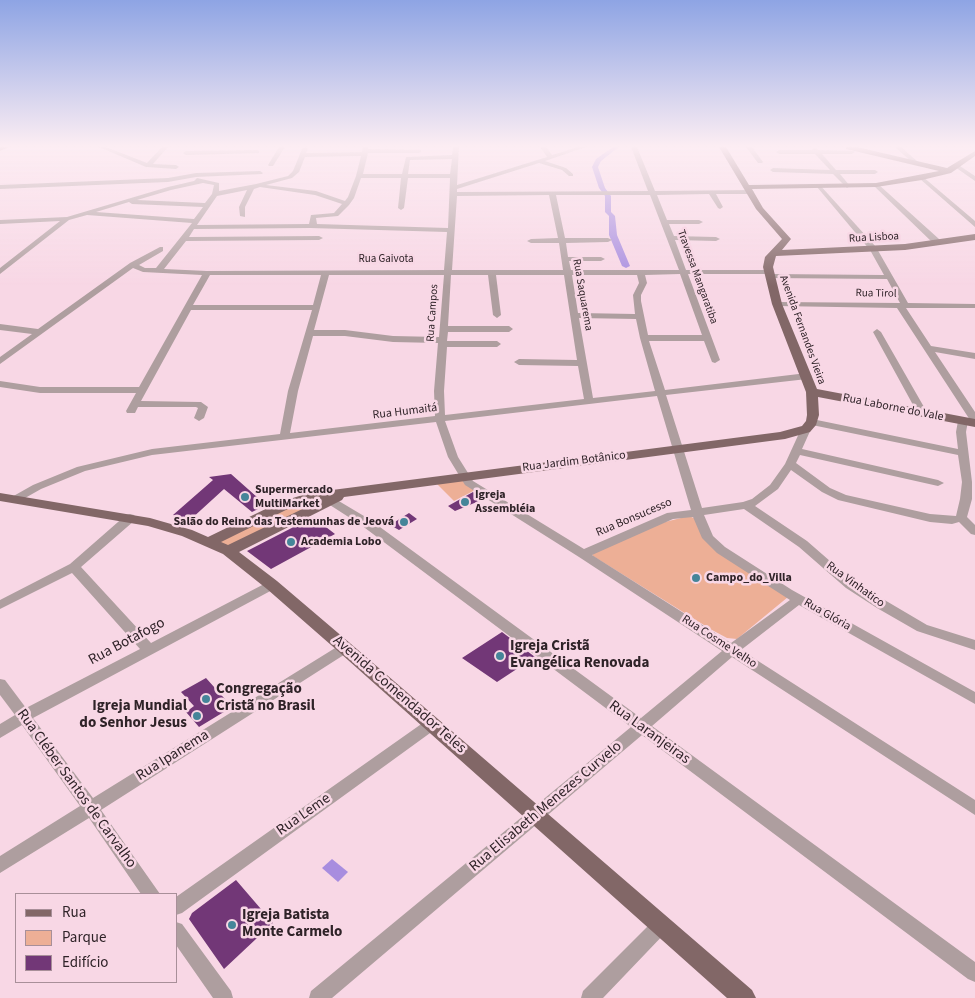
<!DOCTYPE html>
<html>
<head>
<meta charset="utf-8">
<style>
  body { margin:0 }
  #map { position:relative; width:975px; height:998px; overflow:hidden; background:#f8d7e5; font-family:"Source Sans 3",sans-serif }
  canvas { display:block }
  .legend { position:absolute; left:15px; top:893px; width:162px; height:90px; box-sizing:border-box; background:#f8d7e5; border:1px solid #a88f99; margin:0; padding:6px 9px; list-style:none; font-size:15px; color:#2f2328 }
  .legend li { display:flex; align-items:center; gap:10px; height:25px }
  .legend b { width:25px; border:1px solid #a88f99 }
</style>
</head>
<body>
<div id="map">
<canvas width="975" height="998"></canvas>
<ul class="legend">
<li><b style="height:6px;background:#826767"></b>Rua</li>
<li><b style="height:14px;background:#edaf96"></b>Parque</li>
<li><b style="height:14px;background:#723777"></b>Edifício</li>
</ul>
</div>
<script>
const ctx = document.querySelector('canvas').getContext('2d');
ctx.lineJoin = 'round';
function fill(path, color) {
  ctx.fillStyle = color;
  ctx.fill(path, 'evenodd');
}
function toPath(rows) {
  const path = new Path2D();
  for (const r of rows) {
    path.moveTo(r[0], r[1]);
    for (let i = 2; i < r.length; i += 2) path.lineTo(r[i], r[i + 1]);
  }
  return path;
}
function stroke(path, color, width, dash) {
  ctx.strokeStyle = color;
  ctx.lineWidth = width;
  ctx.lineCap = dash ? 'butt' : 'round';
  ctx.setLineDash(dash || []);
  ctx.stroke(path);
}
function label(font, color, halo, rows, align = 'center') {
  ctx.font = font + ' "Source Sans 3",sans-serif';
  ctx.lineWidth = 5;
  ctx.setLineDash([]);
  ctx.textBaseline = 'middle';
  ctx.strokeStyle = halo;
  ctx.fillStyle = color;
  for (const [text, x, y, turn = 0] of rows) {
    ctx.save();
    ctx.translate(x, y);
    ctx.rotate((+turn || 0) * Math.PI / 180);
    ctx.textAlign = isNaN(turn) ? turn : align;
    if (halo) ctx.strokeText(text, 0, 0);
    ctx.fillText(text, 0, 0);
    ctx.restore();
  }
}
fill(toPath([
  [457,477,481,487,454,501,434,481],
  [317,500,319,502,243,548,220,544,220,538,303,501],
  [689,516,696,519,712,540,788,597,737,639,727,638,712,630,593,556,592,554,661,523]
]), '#edaf96');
fill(toPath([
  [332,859,348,872,338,882,322,868]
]), '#a88ddf');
fill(toPath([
  [613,147,619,147,601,161,598,167,605,188,611,196,611,212,615,216,617,235,630,266,626,268,622,266,609,235,609,216,605,212,605,196,599,188,592,167,596,159,613,147]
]), '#a88ddf');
fill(toPath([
  [231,474,266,505,252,512,224,489,190,520,173,515,213,480,209,477],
  [473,492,484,499,455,511,448,506],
  [409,513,417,519,399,530,390,525],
  [313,517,335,534,271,569,247,551],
  [502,632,535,657,497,682,462,658],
  [206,678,232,707,199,727,186,712,194,706,181,692],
  [236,880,273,923,224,969,189,919,192,913]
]), '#723777');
fill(toPath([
  [99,147,106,147,147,163,162,147,168,147,153,164,176,165,179,167,176,169,146,167,99,147],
  [279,147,285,147,273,166,269,166,268,165,279,147],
  [305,147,308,149,306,153,362,152,363,147,369,147,368,149,421,150,421,152,419,153,368,153,363,174,402,174,406,157,452,155,453,147,459,147,457,185,547,157,540,147,546,147,552,155,578,147,586,147,545,161,566,168,573,174,573,176,569,176,562,170,539,163,457,189,457,192,648,191,631,147,637,147,655,191,751,190,754,192,751,194,716,194,723,207,720,209,718,208,709,194,657,195,667,220,699,220,703,222,699,224,669,224,674,236,716,237,720,239,716,241,675,240,686,270,768,270,772,272,771,274,884,275,870,250,817,187,817,185,819,184,876,247,908,303,975,304,975,308,906,308,931,346,975,353,975,359,935,352,975,412,975,423,970,420,897,308,777,306,773,304,777,302,900,303,887,279,769,278,766,278,766,274,688,274,720,360,715,363,712,362,704,341,649,341,665,390,807,373,812,376,807,379,666,395,702,508,743,502,752,499,770,485,785,464,801,429,806,426,811,429,802,449,938,480,944,483,938,486,800,455,796,463,830,488,846,495,930,514,956,516,960,499,962,482,958,455,812,425,807,422,812,419,958,449,956,432,958,421,963,418,968,421,966,432,972,482,972,499,967,517,975,525,975,535,971,534,959,522,952,524,930,522,838,500,822,492,791,470,778,489,755,506,807,541,854,582,927,625,975,640,975,650,917,631,877,608,846,588,799,547,744,509,704,515,713,536,725,547,792,590,975,692,975,704,799,605,741,650,975,800,975,815,732,657,652,726,975,962,975,982,968,979,642,735,332,998,309,998,311,991,631,727,361,525,319,498,317,496,319,494,327,494,369,519,641,718,722,651,579,557,465,485,448,457,436,422,152,455,85,471,41,489,18,502,10,502,8,500,10,498,33,485,77,467,152,449,280,434,288,391,312,310,191,310,141,401,201,402,208,407,204,418,199,421,194,418,198,408,196,407,138,407,135,413,127,413,126,411,136,393,40,393,0,387,0,381,40,387,139,387,202,275,143,272,133,268,0,364,0,357,32,334,0,330,0,324,38,329,130,263,160,247,163,247,163,251,139,265,145,268,156,268,192,223,87,215,69,220,0,274,0,268,60,221,0,224,0,220,67,217,168,187,194,181,197,178,219,183,219,191,256,184,288,176,293,171,302,149,305,147],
  [361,156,356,176,348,197,345,201,316,191,266,185,292,178,299,172,305,157,361,156],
  [452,159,450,174,408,174,410,160,452,159],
  [361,178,401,178,398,208,401,210,404,208,408,178,450,178,448,228,317,224,316,218,338,216,349,205,354,198,361,178],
  [203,183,214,185,212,194,205,203,137,200,171,190,203,183],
  [260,187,315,195,342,204,334,213,311,215,309,224,197,225,217,196,247,190,239,207,240,216,245,217,245,207,254,189,260,187],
  [549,195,558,238,531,239,527,241,531,243,559,243,563,270,452,270,457,196,549,195],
  [556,195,650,195,679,270,571,270,569,261,601,261,605,259,601,257,568,257,566,243,608,242,612,240,608,238,565,238,556,195],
  [129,202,132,204,203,207,194,219,96,212,129,202],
  [310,228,447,232,444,270,207,271,164,269,186,241,319,240,323,238,319,236,189,237,194,229,310,228],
  [680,274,702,335,648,335,641,301,641,295,647,283,645,275,680,274],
  [210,275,321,275,313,305,193,305,210,275],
  [329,275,444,275,439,337,393,336,345,330,314,330,329,275],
  [451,275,488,275,493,315,497,318,501,315,496,275,564,275,577,360,519,359,514,362,519,365,578,366,584,399,445,415,444,391,447,347,497,347,501,344,497,341,447,341,448,332,509,332,513,329,509,326,448,326,451,275],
  [572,275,637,275,639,283,633,295,635,314,578,313,572,275],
  [579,318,636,319,640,338,655,391,593,398,579,318],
  [313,336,345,336,393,342,438,343,434,391,435,416,290,433,298,391,313,336],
  [657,396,691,510,667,513,584,549,473,481,458,457,445,421,657,396],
  [693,517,702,538,717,553,790,600,731,643,592,555,673,519,693,517],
  [746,147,752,147,763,162,762,163,758,163,746,147],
  [895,147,901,147,918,162,918,164,914,164,895,147],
  [815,148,818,150,854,151,855,152,852,154,822,154,836,170,875,170,878,172,875,174,840,174,850,186,847,188,833,174,773,172,770,170,773,168,830,170,815,154,779,154,776,152,779,150,812,150,815,148],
  [257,150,259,151,259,153,186,155,183,153,186,151,257,150],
  [957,164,975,176,975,181,955,167,954,166,957,164],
  [260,171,263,173,262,174,196,177,168,182,0,189,0,185,168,178,196,173,260,171],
  [922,176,975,221,975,227,920,179,919,178,922,176],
  [874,184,878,184,939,239,939,243,933,243,874,186,874,184],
  [877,329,881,332,928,414,927,416,923,417,918,414,873,332,877,329],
  [130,514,134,515,136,518,134,521,81,567,151,643,268,582,276,582,278,585,276,588,33,718,93,798,340,645,345,643,350,645,352,648,350,651,101,810,160,894,141,894,89,818,0,873,0,856,80,806,22,725,0,738,0,724,15,715,0,695,0,679,5,680,26,708,140,649,72,573,0,609,0,600,70,564,126,515,130,514],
  [432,718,437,720,439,724,437,728,182,913,176,915,176,897,427,720,432,718],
  [662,916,668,918,671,924,668,930,603,998,581,998,583,991,656,918,662,916],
  [176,922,182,924,231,991,233,998,213,998,176,945,176,922]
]), '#ae9e9f');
fill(toPath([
  [0,147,9,147,0,151,0,147],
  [719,147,726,147,749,185,876,183,939,171,846,149,846,147,857,147,947,168,975,151,975,156,951,173,922,180,876,187,752,189,763,208,791,239,782,250,905,244,975,234,975,240,905,250,776,256,773,267,782,304,817,389,975,419,975,427,818,397,819,415,816,425,810,432,785,439,344,497,342,500,239,552,277,581,351,644,752,990,756,998,727,998,339,652,267,589,223,554,182,536,148,526,0,501,0,493,150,518,192,530,208,537,280,502,309,493,780,432,802,426,806,421,807,415,806,392,772,304,763,267,765,257,782,239,756,209,719,147],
  [321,500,228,545,221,542,290,508,321,500]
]), '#826767');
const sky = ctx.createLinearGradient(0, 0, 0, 286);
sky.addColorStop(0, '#8ea4e4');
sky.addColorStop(0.51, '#fcedf3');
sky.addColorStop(1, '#fcedf300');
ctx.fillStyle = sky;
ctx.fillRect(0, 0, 975, 286);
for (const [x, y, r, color] of [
  [245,497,5,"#458599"],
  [465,502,5,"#458599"],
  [404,522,5,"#458599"],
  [291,542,5,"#458599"],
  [696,578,5,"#458599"],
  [500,656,5,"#458599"],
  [206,699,5,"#458599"],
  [197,716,5,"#458599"],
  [232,925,5,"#458599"]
]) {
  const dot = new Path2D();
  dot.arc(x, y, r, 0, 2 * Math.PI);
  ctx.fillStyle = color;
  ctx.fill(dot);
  stroke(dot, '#f8d7e5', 2);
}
label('11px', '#2f2328', '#f8d7e5', [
  ["Rua Lisboa",874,238,-3],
  ["Rua Gaivota",386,260],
  ["Travessa Mangaratiba",697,277,70],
  ["Rua Tirol",876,294,1],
  ["Rua Saquarema",582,295,80],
  ["Rua Campos",433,313,-86],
  ["Avenida Fernandes Vieira",802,330,70]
]);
label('12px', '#2f2328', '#f8d7e5', [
  ["Rua Laborne do Vale",893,408,11],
  ["Rua Humaitá",405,412,-7],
  ["Rua Jardim Botânico",574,462,-7],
  ["Rua Bonsucesso",634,518,-23],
  ["Rua Vinhatico",855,585,36],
  ["Rua Glória",827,615,30],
  ["Rua Cosme Velho",719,642,33]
]);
label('bold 12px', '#2f2328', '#f8d7e5', [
  ["Supermercado",255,490],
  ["MultiMarket",255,504],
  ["Igreja",475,495],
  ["Assembléia",475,509],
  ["Salão do Reino das Testemunhas de Jeová",394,522,"right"],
  ["Academia Lobo",301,542],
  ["Campo_do_Villa",706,578]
], 'left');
label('15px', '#2f2328', '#f8d7e5', [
  ["Rua Botafogo",127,642,-28],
  ["Avenida Comendador Teles",399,695,41],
  ["Rua Laranjeiras",649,733,36],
  ["Rua Ipanema",173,756,-32],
  ["Rua Cléber Santos de Carvalho",76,789,54],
  ["Rua Elisabeth Menezes Curvelo",546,807,-40],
  ["Rua Leme",304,815,-35]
]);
label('bold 15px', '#2f2328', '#f8d7e5', [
  ["Igreja Cristã",510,647],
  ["Evangélica Renovada",510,664],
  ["Congregação",216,690],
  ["Cristã no Brasil",216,707],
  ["Igreja Mundial",187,707,"right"],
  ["do Senhor Jesus",187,724,"right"],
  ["Igreja Batista",242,916],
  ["Monte Carmelo",242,933]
], 'left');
</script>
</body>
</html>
